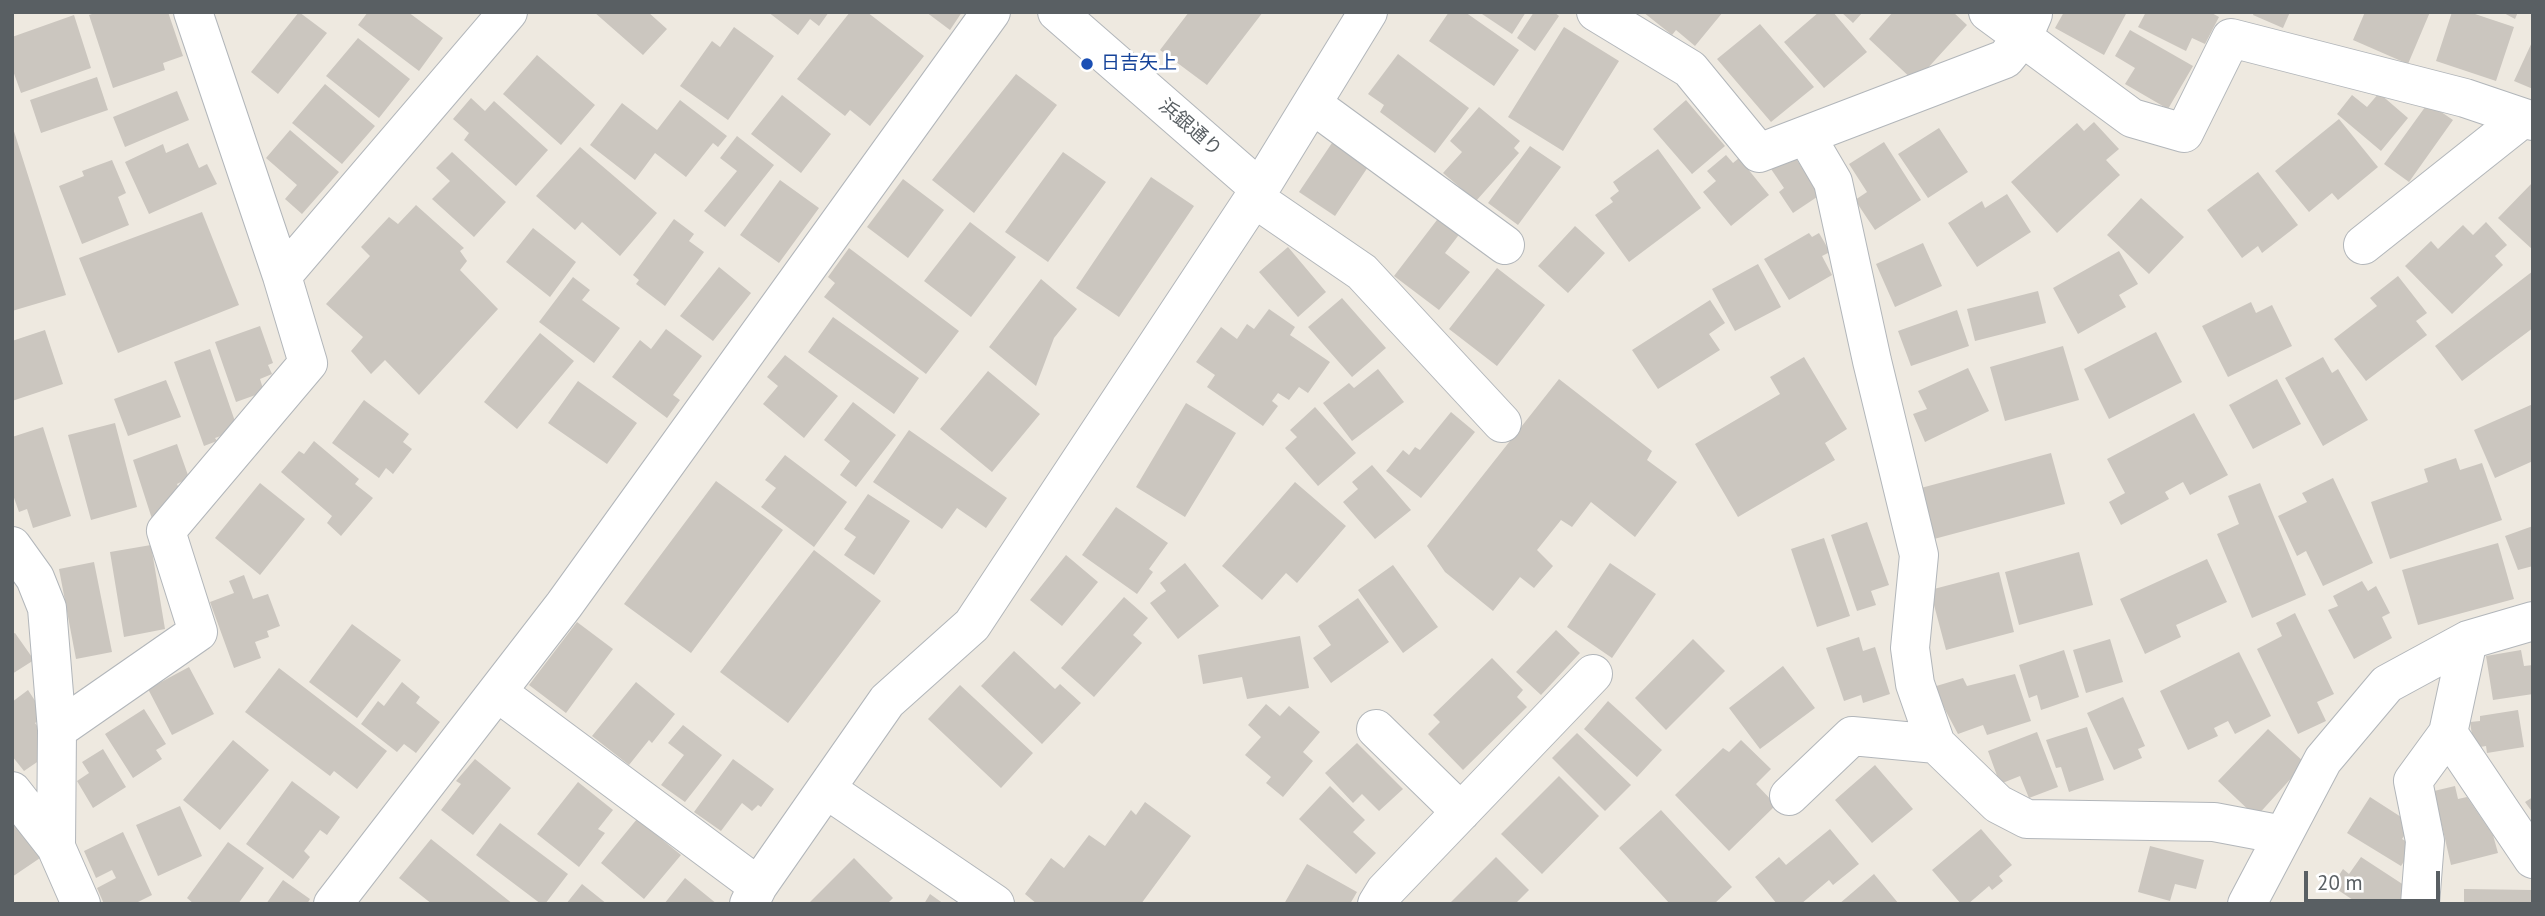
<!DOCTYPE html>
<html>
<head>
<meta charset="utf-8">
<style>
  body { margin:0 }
  #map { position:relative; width:2545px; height:916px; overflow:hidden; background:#eee9e0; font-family:"PT Sans",sans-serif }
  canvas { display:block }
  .frame { position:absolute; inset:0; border:14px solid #595f63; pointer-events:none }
  .scale { position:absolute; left:2304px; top:871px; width:136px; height:32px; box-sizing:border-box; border:4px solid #595f63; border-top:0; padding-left:9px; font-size:21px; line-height:24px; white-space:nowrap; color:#595f63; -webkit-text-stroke:5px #fff; paint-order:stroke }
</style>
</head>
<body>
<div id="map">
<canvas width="2545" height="916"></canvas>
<div class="frame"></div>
<div class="scale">20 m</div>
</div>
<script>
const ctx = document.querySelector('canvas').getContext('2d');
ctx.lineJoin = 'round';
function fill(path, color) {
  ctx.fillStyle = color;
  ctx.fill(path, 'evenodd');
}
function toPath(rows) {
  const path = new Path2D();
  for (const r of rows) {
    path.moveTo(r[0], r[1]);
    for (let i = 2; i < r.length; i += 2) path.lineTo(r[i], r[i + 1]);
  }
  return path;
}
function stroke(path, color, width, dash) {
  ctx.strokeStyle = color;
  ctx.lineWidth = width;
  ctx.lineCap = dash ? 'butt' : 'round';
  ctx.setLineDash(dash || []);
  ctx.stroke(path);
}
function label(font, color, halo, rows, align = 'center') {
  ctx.font = font + ' "PT Sans","Noto Sans JP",sans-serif';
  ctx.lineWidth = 6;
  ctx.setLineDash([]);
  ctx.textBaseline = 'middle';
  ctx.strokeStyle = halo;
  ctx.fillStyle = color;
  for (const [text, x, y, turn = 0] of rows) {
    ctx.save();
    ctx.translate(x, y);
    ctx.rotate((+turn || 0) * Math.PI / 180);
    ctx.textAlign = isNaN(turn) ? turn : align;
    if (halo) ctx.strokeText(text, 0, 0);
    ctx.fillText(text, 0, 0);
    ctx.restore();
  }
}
fill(toPath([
  [98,12,168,12,183,56,163,63,165,70,113,88,89,15],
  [299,12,327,33,278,94,251,72],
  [368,12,408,12,443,38,419,71,358,25],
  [594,12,648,12,667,29,643,55],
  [768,12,829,12,819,26,810,19,798,35],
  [850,12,867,12,924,56,870,126,850,110,845,116,797,79],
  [926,12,962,12,950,30],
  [1189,12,1263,12,1207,85,1160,50],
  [1449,12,1465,12,1519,50,1494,86,1429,41],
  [1479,12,1526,12,1512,34],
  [1534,12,1554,12,1559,16,1535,51,1517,38],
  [1643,12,1723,12,1695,46,1676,30,1672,35],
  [1819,12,1833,12,1867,52,1824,88,1784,42],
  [1841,12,1863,12,1853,23],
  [1893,12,1953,12,1967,25,1915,82,1869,39],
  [2064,12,2127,12,2104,55,2055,28],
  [2146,12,2210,12,2219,17,2205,44,2192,38,2186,51,2138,27],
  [2254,12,2290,12,2283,28,2253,15],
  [2365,12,2430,12,2408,64,2353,40],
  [2452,12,2469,12,2514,27,2496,81,2436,61],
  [2502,12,2518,12,2515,19],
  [74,15,91,68,21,93,12,68,12,37],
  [1760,24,1814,87,1771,122,1717,59],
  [734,27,774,56,728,120,680,86,712,41,720,47],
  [1564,27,1619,61,1563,151,1508,117],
  [2130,30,2193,66,2168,109,2125,84,2135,68,2115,56],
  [358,38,410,79,379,118,326,76],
  [2533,40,2533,89,2514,81],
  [1398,54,1469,108,1435,153,1380,112,1384,105,1368,94],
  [537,55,595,105,561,145,503,94],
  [1016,74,1057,105,974,213,932,180],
  [97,77,108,110,41,133,30,100],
  [325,84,375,126,342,164,292,123],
  [177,91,189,120,125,147,113,117],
  [2379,93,2408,118,2381,151,2337,114,2352,95,2367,107],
  [782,95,831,134,801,173,751,134],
  [471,98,485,111,494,101,548,150,516,186,464,140,469,133,453,119],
  [680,100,727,136,718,147,713,143,686,177,655,153,635,180,590,145,622,103,657,130],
  [1686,100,1725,146,1692,174,1653,129],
  [2428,103,2453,120,2409,182,2384,164],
  [1479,107,1520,141,1514,148,1519,153,1476,201,1443,173,1462,152,1450,141],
  [2339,119,2378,167,2338,200,2332,193,2309,212,2275,171],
  [2094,122,2119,149,2106,160,2120,175,2057,233,2011,182,2077,123,2084,131],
  [12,125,66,295,12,311],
  [1939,128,1968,172,1928,198,1898,154],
  [290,130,339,172,302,214,285,199,297,185,266,158],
  [737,136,774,165,725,227,704,211,737,171,720,158],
  [1336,137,1372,161,1335,216,1299,192],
  [1884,142,1921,200,1875,230,1855,200,1867,192,1849,164],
  [188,143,199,168,207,164,217,184,149,214,125,162,163,144,166,153],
  [1530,146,1561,167,1518,225,1488,203],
  [580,147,657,213,620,256,582,222,575,230,536,196],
  [1658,149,1701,208,1629,262,1595,215,1613,202,1610,198,1619,191,1613,182],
  [452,152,506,202,474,237,432,199,450,181,436,168],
  [1063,152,1106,182,1048,262,1005,232],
  [1793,154,1820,195,1793,213,1779,192,1784,188,1771,169],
  [1726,155,1733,163,1739,158,1769,195,1731,226,1703,192,1716,181,1707,171],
  [112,160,126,193,118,197,129,225,82,244,59,186,84,176,82,171],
  [2258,172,2298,225,2262,253,2258,246,2242,258,2207,210],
  [1151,177,1194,206,1119,317,1076,288],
  [903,179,944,210,908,258,867,227],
  [780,180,819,208,779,263,740,235],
  [2533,182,2533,250,2498,218],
  [2007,194,2031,232,1977,267,1948,223,1982,201,1985,208],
  [2141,198,2184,237,2149,274,2107,235],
  [416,205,464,248,460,251,467,261,460,270,498,309,419,395,385,360,371,374,351,351,363,337,326,304,370,256,361,247,389,217,398,224],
  [202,212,239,305,118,353,79,258],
  [1440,216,1461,232,1445,253,1470,272,1439,310,1394,276],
  [674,219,694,234,689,241,704,252,665,306,636,284,639,280,633,275],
  [970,222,1016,257,971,317,924,281],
  [2486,222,2507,245,2495,256,2503,265,2452,314,2405,266,2431,241,2438,249,2463,225,2473,235],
  [1575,226,1605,253,1568,293,1538,266],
  [533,228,576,262,550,297,506,262],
  [1809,233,1812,237,1819,233,1830,252,1822,256,1832,275,1789,300,1764,259],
  [1923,243,1942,286,1895,307,1876,264],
  [1288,247,1326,292,1298,317,1259,272],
  [849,248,959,331,926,374,824,297,835,283,828,277],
  [2119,251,2138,284,2119,295,2126,307,2078,334,2053,288],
  [1758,264,1781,307,1735,331,1712,289],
  [719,267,751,293,713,341,680,316],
  [1497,268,1545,305,1497,366,1449,329],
  [2533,271,2533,328,2462,381,2435,346],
  [2398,276,2427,313,2416,321,2427,335,2366,381,2334,339,2377,306,2370,298],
  [573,277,590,290,582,300,620,328,594,363,539,322],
  [1041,279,1077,309,1054,338,1036,386,989,347],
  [2038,291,2046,323,1975,341,1967,309],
  [1342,298,1386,348,1352,377,1308,327],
  [1710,300,1725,323,1709,334,1720,350,1658,389,1632,350],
  [2251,302,2256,313,2272,305,2292,346,2228,377,2202,326],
  [1269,309,1295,327,1290,335,1330,362,1308,393,1299,387,1289,400,1278,393,1272,401,1278,406,1263,426,1207,387,1215,375,1196,362,1221,327,1237,339,1247,324,1254,329],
  [1957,310,1969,346,1911,366,1898,331],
  [833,317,919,378,894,414,808,352],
  [260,326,273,363,268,365,272,374,260,379,264,392,236,402,215,342],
  [666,329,702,356,673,395,680,400,667,418,612,377,640,340,651,349],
  [45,330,63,384,12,401,12,341],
  [2156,332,2182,382,2109,419,2084,369],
  [540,333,574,361,517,429,484,402],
  [2063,346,2079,400,2005,421,1990,367],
  [210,349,238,430,215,438,217,441,204,446,174,362],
  [785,355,838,396,804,438,763,404,778,386,767,377],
  [1804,357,1847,429,1825,443,1835,460,1738,517,1695,444,1780,394,1770,377],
  [2323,357,2332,373,2338,369,2368,420,2323,446,2285,378],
  [1968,368,1989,411,1925,442,1913,414,1927,409,1918,391],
  [1378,369,1404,402,1352,441,1323,403,1349,383,1354,388],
  [988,371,1040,414,992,472,940,429],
  [1559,379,1652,451,1647,460,1677,482,1635,537,1591,502,1572,527,1561,520,1537,550,1553,566,1534,588,1520,577,1493,611,1445,572,1427,546],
  [2277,379,2301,424,2253,449,2229,405],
  [166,380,181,417,128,436,114,399],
  [578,381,637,423,607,464,548,423],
  [364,400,409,434,403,442,412,449,393,474,386,468,379,478,332,443],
  [853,402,896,435,856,487,840,475,850,461,824,440],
  [1186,403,1236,433,1185,517,1136,487],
  [2533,404,2533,461,2495,478,2474,430],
  [1315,407,1356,453,1318,486,1285,448,1297,437,1290,430],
  [1451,412,1475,432,1421,498,1386,471,1403,450,1409,455,1415,447,1420,450],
  [2194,413,2228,475,2190,495,2183,482,2165,492,2169,499,2121,525,2109,502,2125,493,2107,459],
  [115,423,137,507,91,520,68,435],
  [43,427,71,516,33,528,27,509,19,512,12,492,12,437],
  [909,430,1007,498,986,528,957,508,942,529,873,482],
  [314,441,359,479,355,484,373,498,341,536,327,523,332,516,281,472,299,451,304,454],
  [177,444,189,478,177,484,183,497,153,522,133,460],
  [2051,453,2065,504,1934,539,1921,488],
  [785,455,847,502,814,547,761,507,776,488,765,480],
  [2456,458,2460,470,2482,463,2502,520,2390,559,2371,502,2428,482,2424,469],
  [1372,465,1411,510,1375,539,1343,502,1358,489,1352,482],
  [2333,478,2373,563,2323,586,2306,551,2297,556,2278,516,2307,502,2302,493],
  [716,481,783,530,691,653,624,604],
  [1295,482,1346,526,1297,583,1286,573,1262,600,1222,566],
  [260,483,305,519,260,575,215,538],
  [2260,483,2306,595,2252,618,2217,534,2239,524,2228,496],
  [868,494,910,521,874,575,844,555,856,537,844,529],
  [1116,507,1168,543,1149,569,1153,572,1137,594,1082,555],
  [1867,522,1889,585,1871,591,1876,605,1857,611,1831,535],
  [2533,526,2533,566,2518,570,2505,536],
  [1824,538,1850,616,1817,627,1791,549],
  [2498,543,2514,599,2418,625,2402,570],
  [151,545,165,629,124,637,110,552],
  [814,550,881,601,788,723,720,672],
  [2079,552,2093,605,2019,625,2005,572],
  [1066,555,1098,582,1062,626,1030,600],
  [2207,559,2227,602,2176,625,2181,637,2145,654,2120,599],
  [94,562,112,652,76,659,59,569],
  [1185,563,1219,606,1178,639,1150,603,1166,591,1160,583],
  [1610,563,1656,594,1612,658,1567,627],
  [1393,565,1438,627,1403,653,1358,590],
  [1999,572,2014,632,1946,650,1930,590],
  [244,575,253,599,268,594,280,626,267,631,269,637,255,642,261,658,234,668,210,602,234,593,229,581],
  [2362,581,2368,591,2376,586,2390,613,2382,617,2392,638,2354,659,2328,610,2338,606,2333,596],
  [1124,597,1148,618,1133,635,1142,643,1094,697,1061,668],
  [1358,598,1389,642,1331,683,1313,658,1331,645,1318,626],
  [2295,613,2334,694,2317,702,2326,721,2298,734,2257,649,2282,636,2276,623],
  [577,622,613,649,566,713,529,685],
  [352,624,401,660,357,718,309,682],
  [1556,630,1580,653,1541,695,1516,672],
  [15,633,34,660,12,674,12,634],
  [1300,636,1309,688,1247,699,1242,677,1203,684,1198,655],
  [1859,637,1863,651,1875,647,1890,694,1863,703,1861,695,1844,701,1826,648],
  [1693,639,1725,671,1666,730,1635,698],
  [2110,639,2123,682,2086,693,2073,650],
  [2064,650,2079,697,2041,710,2037,695,2029,698,2019,665],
  [2521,650,2524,666,2533,665,2533,694,2493,700,2486,656],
  [1014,651,1055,689,1060,684,1081,703,1042,744,981,686],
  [2239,652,2271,716,2235,734,2228,721,2214,728,2218,736,2188,750,2160,691],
  [1492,658,1523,690,1517,697,1527,707,1463,770,1428,734,1440,722,1433,715],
  [1783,666,1815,708,1760,749,1729,708],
  [189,667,214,714,172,735,148,689],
  [279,668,387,751,357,789,334,771,330,776,245,712],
  [2015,674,2031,721,1987,735,1983,725,1958,734,1933,687,1963,678,1967,686],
  [402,682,420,697,416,703,440,722,416,753,404,744,397,752,361,724,378,701,384,706],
  [636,682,675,714,652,743,649,740,629,765,592,736],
  [960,685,1033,753,1001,788,928,719],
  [28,690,45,716,35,723,43,734,43,758,24,771,12,756,12,702],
  [2123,697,2145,746,2138,749,2142,758,2114,770,2087,713],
  [1608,701,1662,750,1637,777,1584,729],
  [1266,704,1280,716,1289,706,1320,732,1303,752,1313,761,1283,797,1266,783,1271,777,1245,755,1261,737,1248,725],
  [144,709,166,744,156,750,162,759,133,778,105,734],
  [2518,710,2524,747,2487,753,2486,746,2474,748,2470,722,2480,721,2480,716],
  [683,725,722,755,685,802,661,785,684,755,668,743],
  [2087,727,2104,780,2069,792,2061,767,2056,768,2046,740],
  [2268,729,2305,763,2256,817,2218,781],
  [2037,732,2058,787,2029,798,2020,776,2000,784,1988,751],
  [1577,733,1631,785,1605,811,1552,758],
  [233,740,269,770,220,830,183,800],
  [1741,740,1771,769,1756,784,1776,805,1729,851,1675,795,1723,748,1729,752],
  [1357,743,1403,789,1379,811,1362,794,1353,803,1325,773],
  [103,749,126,787,93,808,77,781,89,773,82,762],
  [475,759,511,788,473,835,441,810,461,784,456,781],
  [733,759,774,789,761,807,758,805,752,811,742,803,721,831,694,812],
  [1875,765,1913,809,1872,843,1835,800],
  [1559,776,1599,816,1542,874,1501,834],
  [292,781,340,817,327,835,320,830,304,851,310,857,293,879,246,844],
  [578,782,613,810,598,829,605,833,579,867,537,834],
  [1330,786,1365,820,1353,832,1376,853,1356,874,1299,819],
  [2455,786,2458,799,2467,797,2493,835,2498,853,2451,865,2434,791],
  [2370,797,2412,824,2402,839,2414,846,2401,866,2347,833],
  [2533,797,2533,813,2525,802],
  [1145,802,1191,836,1141,904,1037,904,1025,894,1051,858,1064,868,1089,835,1105,846,1131,810,1136,815],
  [180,806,202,856,158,876,136,825],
  [1661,810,1732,887,1714,904,1670,904,1619,848],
  [12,812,43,856,12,877],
  [637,819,681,855,644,899,601,863],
  [500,823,568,874,545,904,541,904,476,855],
  [1830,829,1859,864,1833,885,1829,880,1801,904,1777,904,1755,877,1779,857,1786,865],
  [1981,829,2012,865,1999,876,2003,881,1992,890,1989,886,1968,904,1961,904,1932,870],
  [123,832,152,895,134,904,104,904,97,888,116,878,112,870,96,878,84,851],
  [431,839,513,904,432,904,399,878],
  [228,842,264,868,238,904,194,904,187,898],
  [2150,846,2204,860,2196,889,2175,884,2170,901,2138,892],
  [1496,857,1529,890,1515,904,1449,904],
  [2361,857,2410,889,2401,904,2359,904,2332,886,2343,869,2349,874],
  [854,858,893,898,887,904,808,904],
  [1307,864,1357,892,1350,904,1284,904],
  [1874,874,1899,904,1839,904],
  [685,878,717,904,664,904],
  [283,880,310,899,307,904,266,904],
  [582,884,607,904,566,904],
  [2464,889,2532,890,2531,904,2464,904],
  [930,894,944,904,924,904]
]), '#cbc6bf');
const minor = toPath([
  [193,12,282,276,508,12],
  [1057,12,1260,189],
  [1596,12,1690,69,1759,153,2005,59,2023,37,2033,14],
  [1988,12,2132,118,2184,133,2231,38,2465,98,2533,121],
  [1312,104,1505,245],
  [1806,136,1833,182,1872,361,1919,555,1910,648,1915,684,1936,744],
  [1254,198,1362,272,1502,423],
  [2363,245,2523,118],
  [12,546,35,578,47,608,57,730,56,847,81,904],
  [2468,640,2448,733,2533,859],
  [497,692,758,886],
  [1376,729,1461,812],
  [57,730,198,632,166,531,308,363,282,276],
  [826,789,995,904],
  [12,791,56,847],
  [1789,796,1852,736,1936,744,1998,804,2027,819,2214,822,2283,835],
  [333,904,564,605,991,12],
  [749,904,758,886,887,701,972,625,1254,198,1368,12],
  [1377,904,1385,891,1593,674],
  [2247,904,2323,760,2387,684,2468,640,2533,621],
  [2420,904,2425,841,2413,781,2448,733]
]);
stroke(minor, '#b2b6ba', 40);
stroke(minor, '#fff', 38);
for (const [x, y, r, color] of [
  [1087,64,7,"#1a4fb4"]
]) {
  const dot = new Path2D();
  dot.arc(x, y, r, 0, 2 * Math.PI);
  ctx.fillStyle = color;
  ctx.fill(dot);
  stroke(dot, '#fff', 2.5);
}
label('19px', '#164399', '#fff', [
  ["日吉矢上",1101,64]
], 'left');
label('19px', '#595f63', '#fff', [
  ["浜銀通り",1190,128,41]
]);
</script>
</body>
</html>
